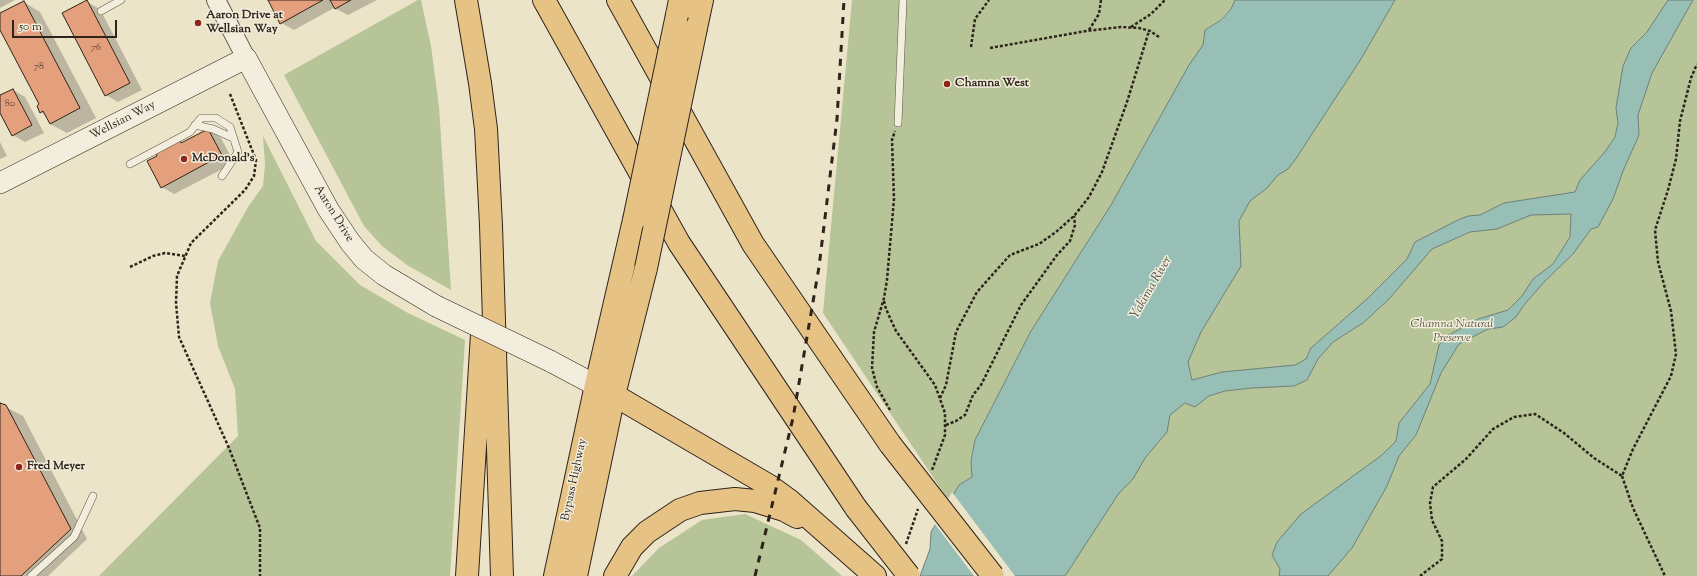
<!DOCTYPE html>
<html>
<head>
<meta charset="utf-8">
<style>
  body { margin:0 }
  #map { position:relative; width:1697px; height:576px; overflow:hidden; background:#ebe4c9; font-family:"Sorts Mill Goudy",serif }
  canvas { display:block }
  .scale { position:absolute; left:12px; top:20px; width:105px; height:18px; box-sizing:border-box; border:2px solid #2f241b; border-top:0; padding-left:5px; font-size:12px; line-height:14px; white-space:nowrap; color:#2f241b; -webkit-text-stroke:3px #f2eddc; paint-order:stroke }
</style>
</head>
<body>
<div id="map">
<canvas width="1697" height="576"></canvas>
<div class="scale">50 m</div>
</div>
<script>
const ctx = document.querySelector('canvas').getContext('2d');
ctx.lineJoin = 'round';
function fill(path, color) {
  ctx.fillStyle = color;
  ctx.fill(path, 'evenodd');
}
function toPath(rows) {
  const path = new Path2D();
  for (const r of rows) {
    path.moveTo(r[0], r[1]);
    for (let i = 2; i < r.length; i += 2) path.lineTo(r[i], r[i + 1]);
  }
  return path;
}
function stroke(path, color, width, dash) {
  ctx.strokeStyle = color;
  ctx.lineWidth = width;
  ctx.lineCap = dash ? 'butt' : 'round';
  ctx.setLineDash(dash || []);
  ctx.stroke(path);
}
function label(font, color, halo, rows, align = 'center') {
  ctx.font = font + ' "Sorts Mill Goudy",serif';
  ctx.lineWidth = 3;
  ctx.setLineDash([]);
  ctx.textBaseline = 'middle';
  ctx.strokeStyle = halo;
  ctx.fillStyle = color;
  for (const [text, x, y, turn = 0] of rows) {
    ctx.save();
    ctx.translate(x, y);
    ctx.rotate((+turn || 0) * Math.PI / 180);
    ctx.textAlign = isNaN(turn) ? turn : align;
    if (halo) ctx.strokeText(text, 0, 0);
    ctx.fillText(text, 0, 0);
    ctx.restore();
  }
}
fill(toPath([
  [418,0,421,0,431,46,439,107,451,290,407,265,382,246,364,226,284,75],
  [852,0,1235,0,1231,9,1220,20,1205,30,1203,45,1111,205,1031,331,975,440,971,461,972,477,959,485,949,501,823,313],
  [1375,0,1697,0,1697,576,1045,576,1221,241],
  [263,136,316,241,360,285,408,313,465,340,450,576,99,576,238,436,235,389,218,346,210,303,218,261,248,207,263,186,265,164],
  [745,514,801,540,842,576,632,576,659,548,702,520]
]), '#b6c498');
const water = toPath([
  [1235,0,1395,0,1361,59,1295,160,1288,169,1278,175,1267,188,1250,201,1239,221,1241,266,1201,332,1188,362,1192,380,1222,372,1295,365,1306,359,1311,348,1368,298,1407,259,1415,242,1458,220,1468,216,1480,215,1504,203,1575,192,1580,180,1604,153,1615,137,1618,123,1616,108,1623,66,1631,48,1647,32,1668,0,1693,0,1652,73,1638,115,1639,135,1623,171,1613,199,1598,227,1591,229,1573,254,1545,281,1524,305,1516,317,1503,327,1488,329,1459,344,1441,373,1416,435,1399,456,1387,486,1352,548,1328,576,1279,576,1280,569,1272,555,1277,542,1301,514,1382,455,1396,441,1399,423,1430,384,1439,345,1447,336,1478,319,1508,310,1522,296,1533,279,1553,264,1570,237,1571,214,1531,215,1497,229,1470,232,1432,249,1389,299,1363,323,1333,342,1318,359,1307,380,1294,386,1252,388,1225,391,1209,396,1195,407,1185,403,1170,415,1167,432,1145,458,1133,479,1119,493,1065,576,920,576,930,549,931,532,959,485,972,477,971,461,975,440,1031,331,1111,205,1189,65,1203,45,1205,30,1221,20,1231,9,1235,0]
]);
fill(water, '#98bfb6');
stroke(water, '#6e8178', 1);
fill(toPath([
  [952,492,1015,576,974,576,934,523]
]), '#ebe4c9');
fill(toPath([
  [0,0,15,0,0,8],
  [269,0,377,0,348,15,334,8,294,30,281,23],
  [24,2,40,12,96,118,67,133,50,124,46,115,41,112,40,105,0,28,0,15],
  [87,2,100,9,142,90,118,102,106,95],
  [13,90,25,97,44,133,25,142,13,135,0,111,0,96],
  [208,130,221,138,234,163,174,194,162,187,179,141,183,143],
  [0,142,7,156,0,159],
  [0,404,23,416,87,539,48,576,0,576]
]), '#0003');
const building = toPath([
  [87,0,130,83,105,96,62,13,87,0],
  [268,0,323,0,280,24,268,0],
  [330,0,351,0,335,9,330,0],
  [24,1,80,108,50,124,43,111,40,113,37,106,39,104,0,30,0,13,24,1],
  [13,89,32,125,12,136,0,113,0,95,13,89],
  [208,129,222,155,161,188,147,161,157,156,156,152,179,140,181,143,208,129],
  [0,403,6,405,71,529,21,576,0,576,0,403]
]);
fill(building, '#e49f7d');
stroke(building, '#2f241b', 1);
const service = toPath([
  [101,11,121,0],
  [898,123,903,0],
  [195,125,213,129,233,138],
  [130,164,190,132,201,118,216,118,230,127,238,152,222,176],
  [31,576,74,537,93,496]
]);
const tertiary = toPath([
  [216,0,246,58]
]);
const secondary = toPath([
  [0,183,246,58,328,209,350,242,364,259,384,275,436,306],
  [550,361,612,394]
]);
const trunk = toPath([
  [555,576,596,385],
  [576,576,614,395]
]);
const motorway = toPath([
  [466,0,480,83,486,129,491,225,502,576],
  [544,0,679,243,856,508],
  [618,0,753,244,890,444],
  [677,15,680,0],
  [696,28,702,0],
  [646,268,614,395,768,485,790,501,875,576],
  [596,385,634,220],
  [467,576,482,334],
  [615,576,632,547,647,532,680,510,700,503,735,499,755,501,784,510,797,517]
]);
stroke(service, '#5e5446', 8);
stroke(tertiary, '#5e5446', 20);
stroke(secondary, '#2f241b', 22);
stroke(trunk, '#2f241b', 24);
stroke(motorway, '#2f241b', 24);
stroke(toPath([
  [1131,27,1151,14,1165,0],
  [1089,30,1099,14,1101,0],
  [971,47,975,19,989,0],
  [990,48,1086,31,1121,27,1139,28,1150,31,1159,37],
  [230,94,256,160,254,176,245,190,191,243,177,276,176,303,179,337,229,448,260,528,260,576],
  [130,267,153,256,165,253,185,256],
  [884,301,886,309,896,331,935,385,945,413,945,435,932,470],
  [940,398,946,385,956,332,977,292,1010,255,1039,244,1056,232,1074,216,1089,197,1102,172,1127,102,1149,31],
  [890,410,877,387,872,368,874,332,884,298,887,280,894,199,892,140,895,131],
  [946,425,956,421,965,415,973,395,981,385,1021,305,1057,255,1070,241,1075,225,1074,216],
  [1622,476,1633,508,1665,576],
  [906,544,918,509],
  [1420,576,1442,559,1442,541,1432,520,1430,503,1433,487,1466,459,1493,429,1514,417,1535,414,1564,433,1594,458,1622,476,1633,449,1671,376,1676,354,1671,311,1658,262,1655,230,1668,190,1676,159,1680,121,1691,78,1697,64]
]), '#2f241b', 2.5, [3, 2]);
stroke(service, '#f2eddc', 7);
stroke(tertiary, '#f2eddc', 18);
stroke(secondary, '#f2eddc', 21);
stroke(trunk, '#e6c284', 22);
stroke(motorway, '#e6c284', 22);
stroke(toPath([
  [755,576,793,418,819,267,837,119,844,0]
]), '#2f241b', 3, [7, 7]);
const secondaryBridge = toPath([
  [436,306,550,361]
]);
const motorwayBridge = toPath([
  [634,220,677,15],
  [646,268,696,28],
  [890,444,993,576],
  [856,508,909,576]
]);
stroke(secondaryBridge, '#2f241b', 22, []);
stroke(motorwayBridge, '#2f241b', 24, []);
stroke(secondaryBridge, '#f2eddc', 21);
stroke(motorwayBridge, '#e6c284', 22);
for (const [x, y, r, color] of [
  [198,23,4,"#8f2418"],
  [947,84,4,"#8f2418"],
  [184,159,4,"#8f2418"],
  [19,467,4,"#8f2418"]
]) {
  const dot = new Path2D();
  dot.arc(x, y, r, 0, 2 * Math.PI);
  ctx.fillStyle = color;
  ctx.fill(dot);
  stroke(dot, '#f2eddc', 1.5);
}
label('10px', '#5c4334', null, [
  ["76",96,48],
  ["78",39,67],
  ["80",10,104]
]);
label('bold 12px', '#2f241b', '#f2eddc', [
  ["Aaron Drive at",206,16],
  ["Wellsian Way",206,30],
  ["Chamna West",955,84],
  ["McDonald's",192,159],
  ["Fred Meyer",27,467]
], 'left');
label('12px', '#2f241b', '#f2eddc', [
  ["Wellsian Way",123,121,-27],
  ["Aaron Drive",333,214,58],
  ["Bypass Highway",575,480,-78]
]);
label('italic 12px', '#585440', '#f2eddc', [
  ["Chamna Natural",1452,325],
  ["Preserve",1452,339]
]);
label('italic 13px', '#4e524a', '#f2eddc', [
  ["Yakima River",1152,288,-60]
]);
</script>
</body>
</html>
